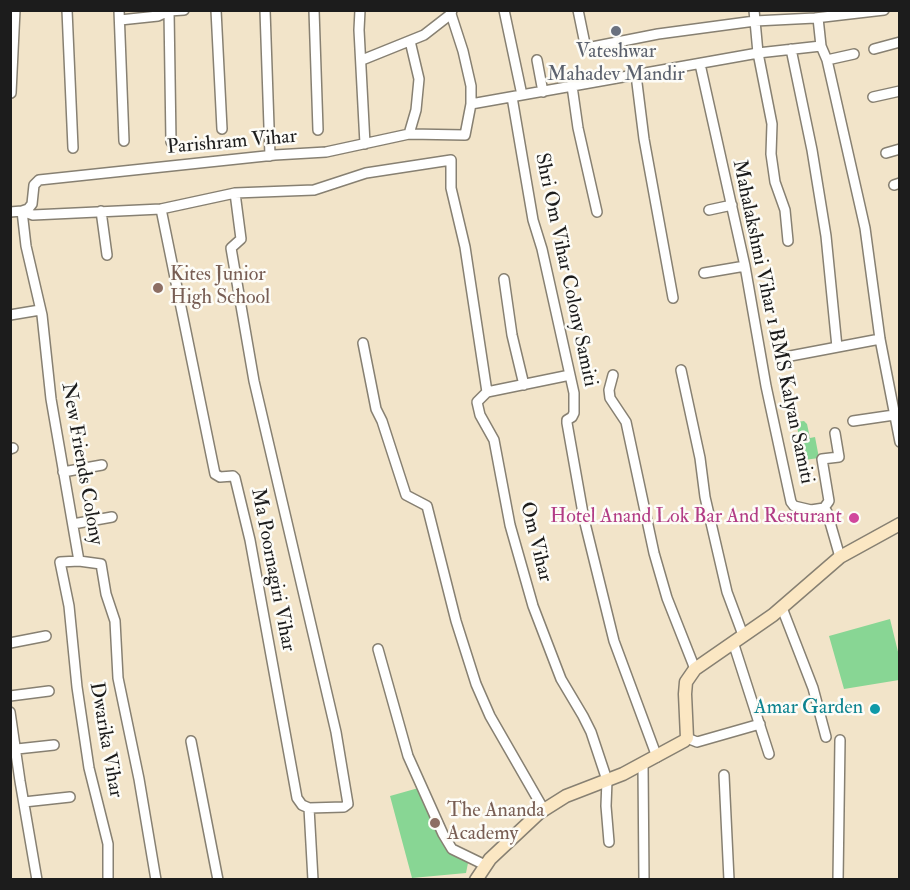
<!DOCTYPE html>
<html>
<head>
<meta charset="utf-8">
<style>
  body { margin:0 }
  #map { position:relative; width:910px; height:890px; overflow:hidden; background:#f2e4c9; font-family:"IM FELL Double Pica",serif }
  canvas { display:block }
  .frame { position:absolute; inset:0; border:12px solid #1c1c1c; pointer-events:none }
</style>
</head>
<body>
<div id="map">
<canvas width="910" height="890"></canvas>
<div class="frame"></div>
</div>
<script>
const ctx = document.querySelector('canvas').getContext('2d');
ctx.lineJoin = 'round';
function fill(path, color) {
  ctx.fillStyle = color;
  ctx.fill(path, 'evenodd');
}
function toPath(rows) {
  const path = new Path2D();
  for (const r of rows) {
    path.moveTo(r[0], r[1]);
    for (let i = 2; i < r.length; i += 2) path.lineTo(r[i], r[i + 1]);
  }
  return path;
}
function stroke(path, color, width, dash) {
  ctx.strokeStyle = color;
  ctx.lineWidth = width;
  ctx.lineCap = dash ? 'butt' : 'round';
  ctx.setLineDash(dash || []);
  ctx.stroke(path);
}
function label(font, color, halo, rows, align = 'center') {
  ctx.font = font + ' "IM FELL Double Pica",serif';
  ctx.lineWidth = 5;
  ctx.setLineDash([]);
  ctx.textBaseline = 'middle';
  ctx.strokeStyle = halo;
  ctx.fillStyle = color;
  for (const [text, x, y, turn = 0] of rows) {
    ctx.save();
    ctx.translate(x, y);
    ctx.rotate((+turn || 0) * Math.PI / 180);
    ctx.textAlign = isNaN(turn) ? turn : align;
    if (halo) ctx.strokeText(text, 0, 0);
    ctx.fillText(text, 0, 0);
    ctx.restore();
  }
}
fill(toPath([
  [804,421,807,424,810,438,815,437,819,458,804,460,796,422],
  [890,619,899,656,899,680,844,689,829,636],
  [422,787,442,842,449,850,468,863,466,873,412,878,390,796]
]), '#88d694');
const street = toPath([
  [67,10,73,148],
  [119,10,124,141],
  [216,10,222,129],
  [265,10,270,156],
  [314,10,318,130],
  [360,10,359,30,365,144],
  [504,10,522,95],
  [578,10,585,44,587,48,658,34,755,21,815,18,884,10],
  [754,10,758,53,772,124,771,154,775,182,785,210,788,241],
  [169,11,171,142],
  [818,18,821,46],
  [120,20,158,16,169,11,184,10],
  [791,49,812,150,826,236,837,347],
  [874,49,900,42],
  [362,60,424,35,451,14,452,10],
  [537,60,543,92],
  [827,60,854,54],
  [700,64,745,266,766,386,791,502,794,506,811,510,824,508,827,512,840,557],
  [636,75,644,139,673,298],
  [572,86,578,128,597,212],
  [11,93,15,10],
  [512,97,533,220,542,249,574,393,574,413,572,417,567,420,567,423,584,519,614,641,657,757],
  [873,97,900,91],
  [471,104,758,53,821,46,827,60,865,228,880,339,900,442],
  [409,134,416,110,419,79,410,41],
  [886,153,900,149],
  [894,185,900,183],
  [235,193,241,239,231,248,254,381,336,732,348,804,344,807,309,808],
  [161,209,215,474,220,477,233,476,235,478,250,540,297,798,302,805,309,808,313,880],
  [709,210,732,205],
  [22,211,26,246,42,315,51,399,79,561,101,564,106,594,115,621,118,678,139,779,156,880],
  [22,211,28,209,32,204,34,185,39,180,275,155,326,152,409,134,465,135,471,104,471,86,463,51,451,14],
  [101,211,107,255],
  [10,212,22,211,33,215,161,209,235,193,314,190,366,173,451,160,451,188,465,247,487,392],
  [704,273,745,266],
  [504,279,512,335,524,385],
  [10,315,40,310],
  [363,343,376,409,382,421,406,495,427,506,456,621,476,684,490,716,544,810],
  [785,357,880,339],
  [681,370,700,458,705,497,727,592,743,635],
  [570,375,487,392,477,402,480,415,494,440,510,525,533,606,561,679,583,716,591,732,607,780,606,806,609,842],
  [613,375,609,390,610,398,626,422,654,553,667,598,695,669],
  [853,421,894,415],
  [10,449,13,448],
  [63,472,102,465],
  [824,508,829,501,822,459,839,457,835,433],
  [73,524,112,517],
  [79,561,60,562,69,606,77,687,89,768,108,844,108,880],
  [782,608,813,688,826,737],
  [733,642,769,754],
  [10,643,46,636],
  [378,649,408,756,443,834,452,849,485,865],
  [10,696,49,691],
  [10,712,20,781,37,880],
  [687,738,697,742,760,724],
  [191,741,218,880],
  [17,749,54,745],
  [643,765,644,880],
  [724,775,729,880],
  [24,802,70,797],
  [838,880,840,740]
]);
const secondary = toPath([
  [476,880,490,859,539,813,566,796,623,774,684,741,687,738,685,694,686,682,695,669,773,615,840,557,900,524]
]);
stroke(street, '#878072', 12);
stroke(secondary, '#878072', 15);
stroke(street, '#fff', 9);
stroke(secondary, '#fbe7c3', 12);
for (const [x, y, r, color] of [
  [616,31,6,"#6b7280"],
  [158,288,6,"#8d6e63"],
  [854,518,6,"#d1479c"],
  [875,709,6,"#0f9aa8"],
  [435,823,6,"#8d6e63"]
]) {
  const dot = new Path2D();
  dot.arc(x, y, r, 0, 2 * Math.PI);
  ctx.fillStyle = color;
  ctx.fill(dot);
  stroke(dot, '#fdfcf7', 2);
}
label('20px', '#5b616d', '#fdfcf7', [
  ["Vateshwar",616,53],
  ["Mahadev Mandir",616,76]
]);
label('20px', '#1c1c1c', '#fdfcf7', [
  ["Parishram Vihar",232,143,-5],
  ["Shri Om Vihar Colony Samiti",565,270,78],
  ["Mahalakshmi Vihar 1 BMS Kalyan Samiti",772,322,78],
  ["New Friends Colony",81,464,80],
  ["Om Vihar",535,542,76],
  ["Ma Poornagiri Vihar",272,570,79],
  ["Dwarika Vihar",105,740,80]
]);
label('20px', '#785e54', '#fdfcf7', [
  ["Kites Junior",170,276],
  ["High School",170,299],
  ["The Ananda",447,812],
  ["Academy",447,835]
], 'left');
label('20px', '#b23c85', '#fdfcf7', [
  ["Hotel Anand Lok Bar And Resturant",842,518]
], 'right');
label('20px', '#0d838f', '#fdfcf7', [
  ["Amar Garden",863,709]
], 'right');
</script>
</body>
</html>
